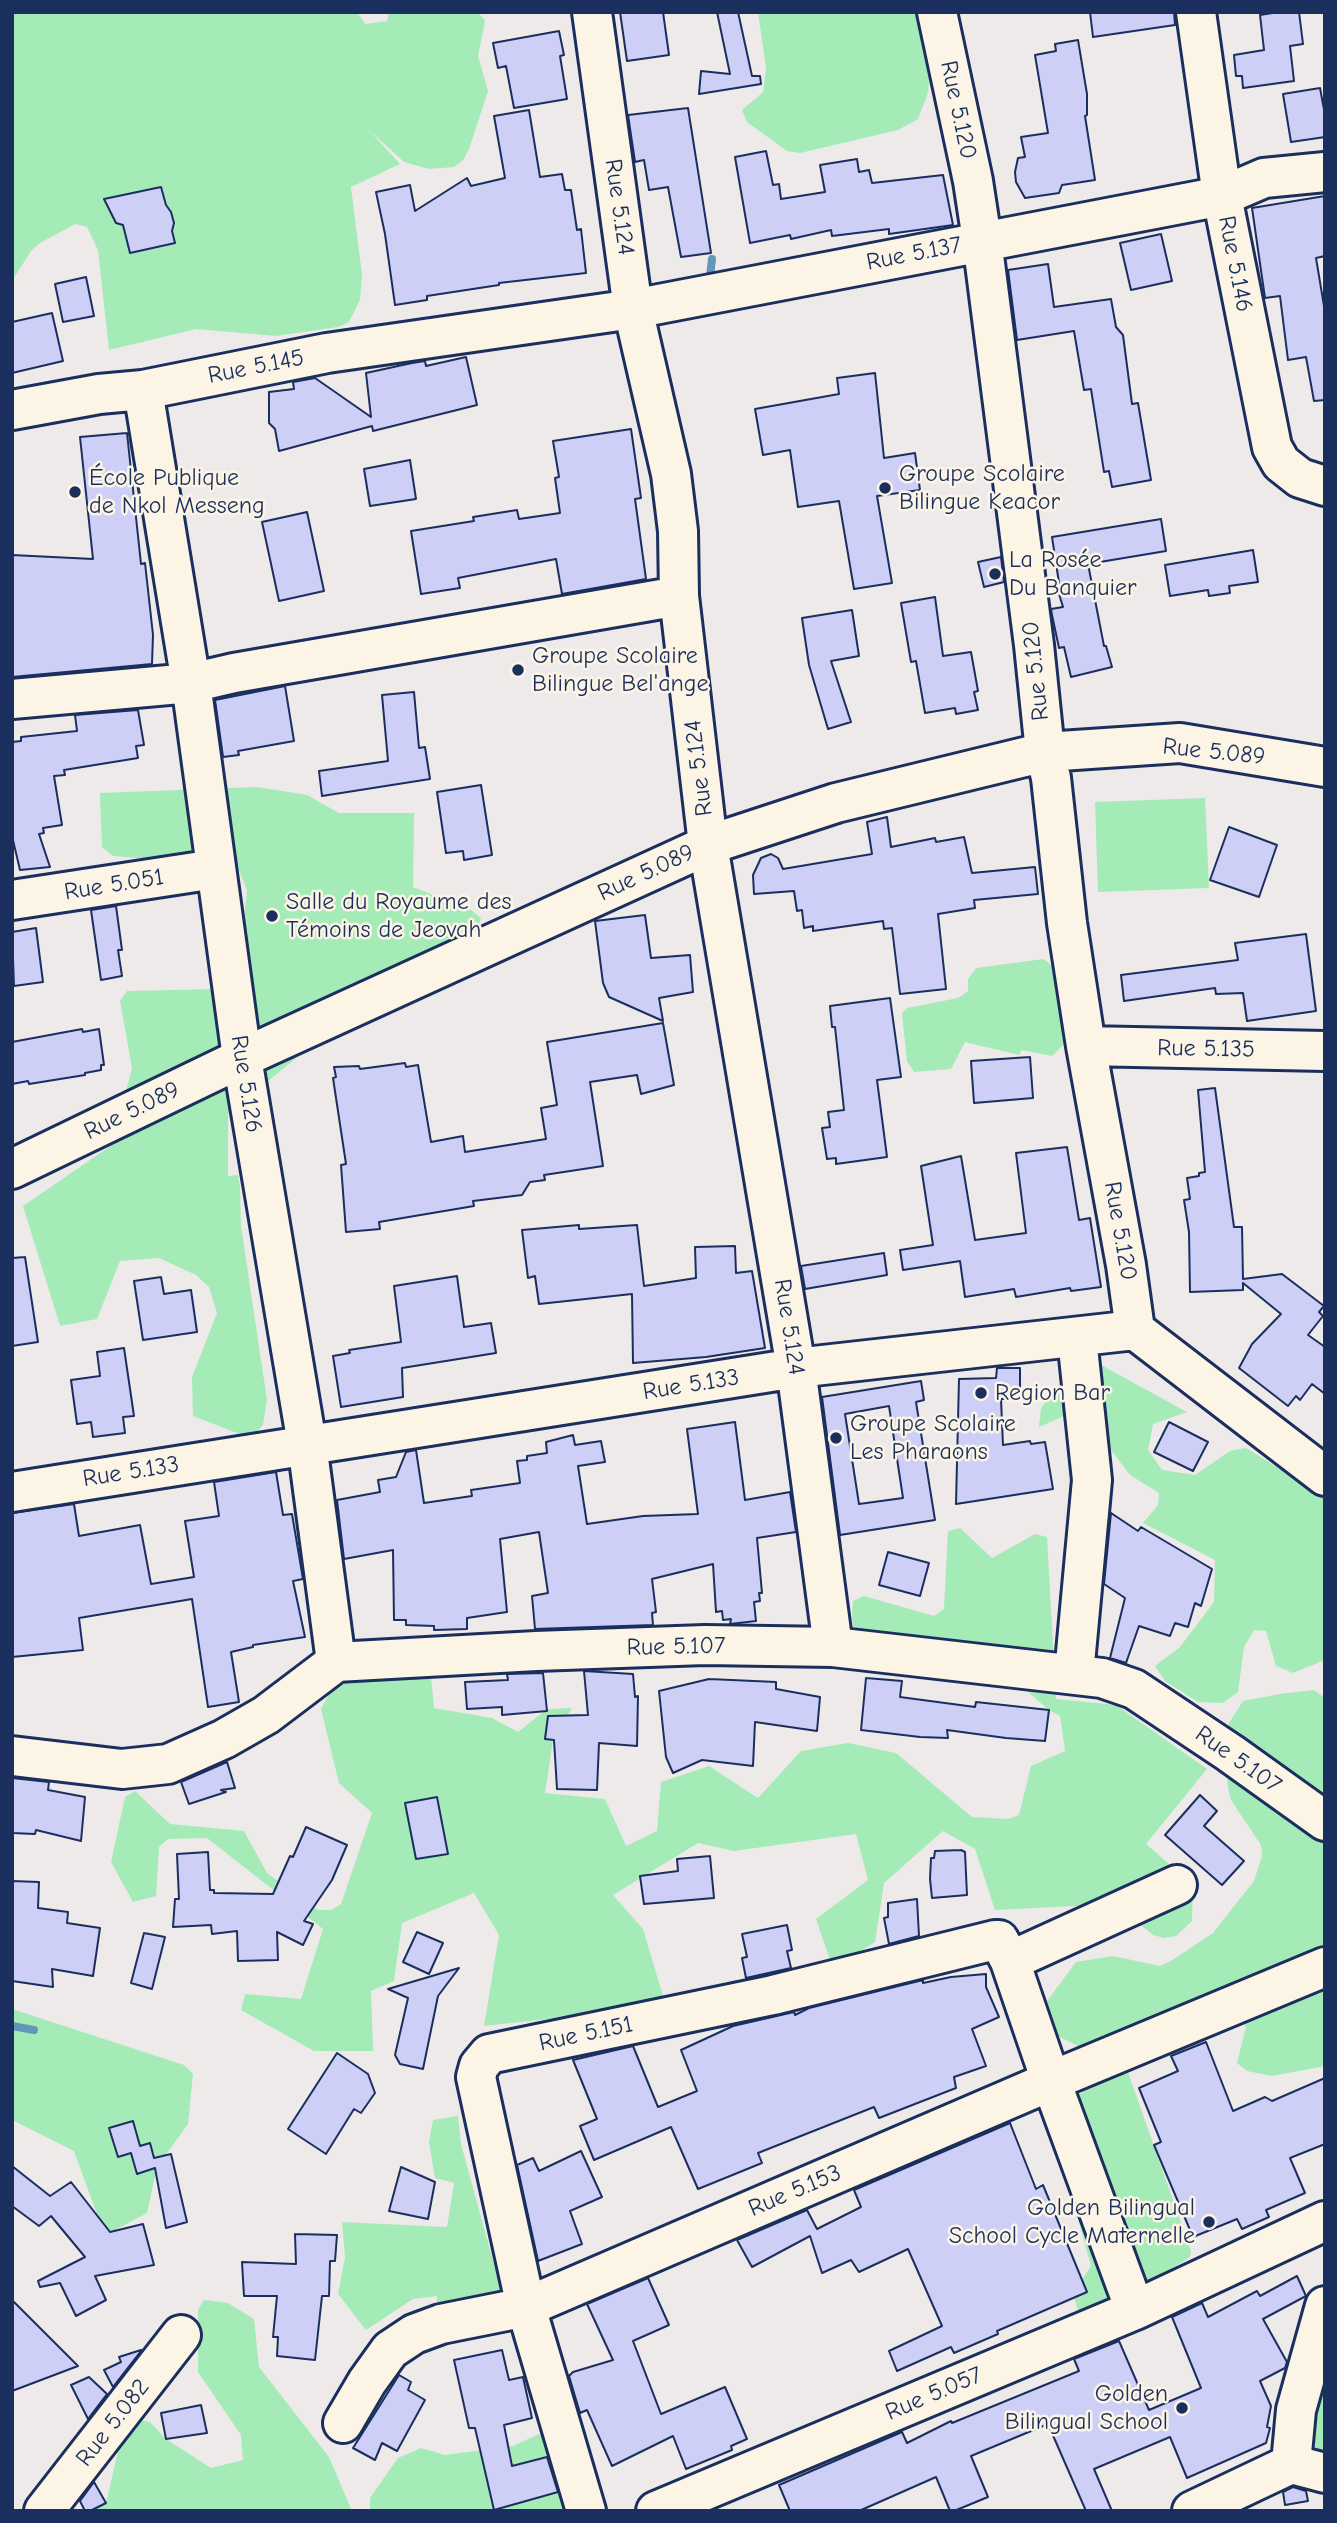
<!DOCTYPE html>
<html>
<head>
<meta charset="utf-8">
<style>
  body { margin:0 }
  #map { position:relative; width:1337px; height:2523px; overflow:hidden; background:#eeeaea; font-family:"Comic Neue",sans-serif }
  canvas { display:block }
  .frame { position:absolute; inset:0; border:14px solid #1b2f5e; pointer-events:none }
</style>
</head>
<body>
<div id="map">
<canvas width="1337" height="2523"></canvas>
<div class="frame"></div>
</div>
<script>
const ctx = document.querySelector('canvas').getContext('2d');
ctx.lineJoin = 'round';
function fill(path, color) {
  ctx.fillStyle = color;
  ctx.fill(path, 'evenodd');
}
function toPath(rows) {
  const path = new Path2D();
  for (const r of rows) {
    path.moveTo(r[0], r[1]);
    for (let i = 2; i < r.length; i += 2) path.lineTo(r[i], r[i + 1]);
  }
  return path;
}
function stroke(path, color, width, dash) {
  ctx.strokeStyle = color;
  ctx.lineWidth = width;
  ctx.lineCap = dash ? 'butt' : 'round';
  ctx.setLineDash(dash || []);
  ctx.stroke(path);
}
function label(font, color, halo, rows, align = 'center') {
  ctx.font = font + ' "Comic Neue",sans-serif';
  ctx.lineWidth = 5;
  ctx.setLineDash([]);
  ctx.textBaseline = 'middle';
  ctx.strokeStyle = halo;
  ctx.fillStyle = color;
  for (const [text, x, y, turn = 0] of rows) {
    ctx.save();
    ctx.translate(x, y);
    ctx.rotate((+turn || 0) * Math.PI / 180);
    ctx.textAlign = isNaN(turn) ? turn : align;
    if (halo) ctx.strokeText(text, 0, 0);
    ctx.fillText(text, 0, 0);
    ctx.restore();
  }
}
fill(toPath([
  [12,12,357,12,365,24,387,21,389,12,478,12,485,21,478,56,488,91,469,149,463,160,454,167,429,169,404,162,369,130,400,164,351,187,362,275,360,300,349,322,338,327,276,336,196,329,109,350,98,250,87,227,75,224,40,243,31,251,12,281],
  [758,12,923,12,928,44,929,83,927,96,918,119,898,130,800,153,787,151,747,122,742,110,763,92,766,68],
  [257,787,307,795,339,813,414,813,413,887,471,910,481,918,478,930,378,991,228,1114,228,1176,238,1175,240,1187,241,1226,267,1400,263,1425,254,1435,242,1435,193,1416,192,1377,217,1313,209,1287,196,1275,159,1258,120,1261,97,1319,60,1326,23,1206,112,1145,132,1068,120,1001,127,991,220,989,240,958,247,890,237,866,113,856,102,847,100,793],
  [1205,798,1209,888,1098,892,1095,802],
  [1044,959,1059,972,1063,1045,1052,1056,1022,1050,1019,1055,965,1042,951,1069,914,1072,907,1061,902,1013,907,1008,958,998,968,991,968,979,976,968],
  [1103,1366,1187,1412,1153,1424,1148,1450,1162,1470,1195,1475,1230,1451,1246,1448,1325,1497,1325,1660,1293,1673,1276,1666,1266,1631,1254,1630,1244,1647,1238,1692,1223,1703,1198,1702,1165,1681,1155,1666,1180,1647,1214,1602,1215,1560,1143,1523,1158,1505,1159,1493,1130,1475,1093,1426,1064,1416,1039,1427,1041,1408,1057,1387,1078,1372],
  [960,1528,992,1558,1035,1534,1047,1537,1056,1699,1116,1705,1207,1769,1146,1844,1193,1885,1192,1921,1176,1936,1164,1938,1153,1935,1115,1904,995,1910,975,1849,943,1831,884,1883,875,1942,833,1969,816,1919,868,1880,856,1834,734,1851,698,1843,613,1895,643,1929,666,2006,484,2026,499,1935,474,1893,402,1923,394,1981,371,1991,373,2051,314,2051,241,2010,245,1994,301,1999,323,1929,207,1838,168,1839,159,1847,156,1896,133,1902,111,1862,125,1797,135,1791,170,1824,244,1831,267,1873,318,1910,331,1910,341,1904,372,1813,339,1783,321,1709,333,1687,368,1667,419,1670,431,1677,434,1708,492,1718,518,1732,547,1709,572,1708,553,1740,545,1793,605,1799,626,1846,657,1831,661,1782,709,1766,758,1798,801,1751,848,1743,896,1753,972,1817,1008,1819,1019,1815,1031,1766,1065,1751,1060,1716,1049,1710,1014,1680,905,1659,853,1626,852,1613,853,1601,864,1596,934,1616,944,1609,948,1531],
  [1314,1690,1325,1698,1325,2066,1272,2076,1247,2071,1237,2063,1246,2026,1237,2018,1102,2058,1058,2036,1047,2001,1076,1962,1113,1956,1160,1966,1171,1961,1213,1933,1254,1881,1262,1856,1261,1845,1231,1800,1228,1787,1225,1735,1229,1723,1243,1701,1280,1694],
  [12,2009,184,2065,193,2074,188,2124,157,2167,147,2213,115,2230,103,2231,74,2151,12,2120],
  [1124,2061,1191,2251,1190,2257,1141,2288,1109,2275,1109,2303,1081,2321,1073,2293,1091,2266,1050,2117],
  [458,2116,461,2144,501,2290,436,2312,437,2296,413,2299,366,2330,338,2294,345,2257,342,2222,447,2227,454,2183,435,2178,429,2142,433,2120],
  [204,2300,228,2303,254,2319,259,2367,329,2457,352,2511,94,2511,106,2503,126,2417,150,2422,166,2439,211,2468,243,2460,241,2435,198,2372,198,2310],
  [1325,2382,1325,2455,1307,2448,1316,2403],
  [556,2426,577,2511,370,2511,370,2498,398,2458,421,2448,445,2455,513,2446]
]), '#a4ebb8');
stroke(toPath([
  [709,285,712,259],
  [12,2026,34,2030]
]), '#6297b8', 8);
const building = toPath([
  [620,12,663,12,669,55,627,61,620,12],
  [717,12,738,12,752,76,760,76,761,84,699,94,701,71,730,74,717,12],
  [1090,12,1174,12,1175,25,1093,37,1090,12],
  [1279,12,1299,12,1303,44,1290,46,1294,81,1243,88,1242,76,1236,76,1234,55,1264,50,1260,15,1279,12],
  [559,31,564,55,560,56,567,99,514,108,506,66,498,68,493,43,559,31],
  [1078,40,1087,94,1087,115,1085,116,1095,180,1062,185,1059,193,1025,198,1016,182,1015,172,1018,158,1025,157,1021,137,1048,133,1035,55,1056,51,1055,44,1078,40],
  [1320,88,1325,115,1325,137,1291,142,1283,94,1320,88],
  [688,108,711,253,681,257,668,187,649,190,644,160,635,162,628,115,688,108],
  [529,110,540,177,562,174,565,190,571,190,577,230,581,229,586,273,499,283,499,285,427,296,427,300,395,305,385,234,376,192,410,185,415,211,467,178,471,186,505,178,494,116,529,110],
  [766,151,773,185,779,184,781,199,825,192,820,165,857,159,859,172,869,170,872,183,943,175,953,225,889,234,889,229,832,236,831,230,791,239,790,235,750,243,735,157,766,151],
  [161,187,166,205,171,212,174,223,172,231,175,243,130,253,123,225,116,223,104,199,161,187],
  [1325,196,1325,256,1316,258,1325,312,1325,400,1314,401,1306,357,1288,360,1280,296,1265,298,1252,208,1325,196],
  [1161,234,1172,281,1131,290,1120,243,1161,234],
  [1048,264,1054,307,1111,299,1116,327,1123,335,1132,404,1138,403,1151,480,1112,487,1109,471,1104,472,1091,389,1084,390,1074,331,1017,340,1008,270,1048,264],
  [86,277,94,316,63,322,55,284,86,277],
  [52,313,63,361,12,373,12,322,52,313],
  [466,357,477,405,373,431,372,426,279,451,275,429,269,423,269,392,294,389,293,382,315,378,371,417,366,373,412,363,425,361,426,366,466,357],
  [875,373,884,458,915,453,920,490,877,496,892,583,854,589,839,501,798,507,790,450,763,455,755,409,839,394,837,378,875,373],
  [631,429,641,498,635,499,646,579,562,594,556,559,458,578,460,588,421,594,411,531,474,521,473,517,517,510,519,519,560,513,555,478,559,477,553,441,631,429],
  [127,433,141,564,145,563,153,635,152,664,12,677,12,555,93,559,80,437,127,433],
  [410,460,416,499,370,506,364,469,410,460],
  [307,512,324,591,279,601,262,522,307,512],
  [1161,519,1166,551,1088,564,1104,646,1106,646,1112,667,1071,677,1064,647,1059,648,1052,615,1051,609,1063,607,1056,584,1059,583,1052,537,1161,519],
  [1253,550,1258,582,1229,586,1230,593,1209,596,1208,590,1170,596,1165,565,1253,550],
  [1001,557,1004,582,984,587,978,562,1001,557],
  [935,597,943,656,971,652,978,691,974,692,978,710,956,714,955,708,925,713,916,661,911,662,901,603,935,597],
  [852,610,859,656,831,661,851,722,828,729,809,665,802,618,852,610],
  [285,686,294,741,238,751,239,755,223,757,215,700,285,686],
  [414,692,419,748,425,747,430,779,322,796,319,771,388,761,382,695,414,692],
  [138,710,144,745,136,746,138,758,64,770,65,775,54,776,62,825,43,828,44,833,39,834,50,867,20,870,12,836,12,742,21,741,21,737,77,731,75,715,138,710],
  [481,785,492,855,464,860,463,851,446,853,437,792,481,785],
  [887,817,891,847,935,838,936,842,964,837,972,873,1035,867,1038,894,974,900,975,908,938,914,946,989,900,994,892,928,884,929,883,921,813,931,813,926,804,928,802,910,797,911,794,891,754,894,753,875,761,858,771,854,778,858,783,869,872,854,867,822,887,817],
  [1229,827,1277,845,1259,897,1210,880,1229,827],
  [116,906,122,950,118,950,122,976,101,980,91,910,116,906],
  [645,915,651,958,690,955,693,992,659,998,663,1021,609,997,603,983,595,921,645,915],
  [36,928,43,982,14,986,12,932,36,928],
  [1306,934,1316,1011,1247,1021,1243,993,1216,994,1215,988,1124,1001,1121,975,1238,960,1235,943,1306,934],
  [890,998,901,1077,877,1080,887,1157,836,1164,836,1158,827,1159,822,1128,830,1127,828,1112,844,1110,835,1027,832,1027,830,1006,890,998],
  [663,1023,674,1085,641,1094,637,1075,590,1082,603,1166,544,1175,545,1180,530,1182,522,1195,473,1201,474,1206,379,1222,380,1229,346,1232,341,1165,346,1164,333,1078,336,1077,334,1067,359,1066,360,1069,405,1063,406,1067,418,1065,431,1142,463,1136,465,1152,546,1139,541,1108,557,1105,547,1042,663,1023],
  [82,1029,83,1032,99,1029,104,1065,101,1065,101,1070,85,1073,85,1075,29,1084,28,1081,12,1084,12,1042,82,1029],
  [1030,1057,1033,1098,974,1103,971,1061,1030,1057],
  [1215,1088,1234,1227,1242,1227,1243,1279,1282,1274,1324,1306,1319,1312,1323,1316,1308,1335,1325,1347,1325,1394,1312,1384,1300,1400,1296,1396,1288,1406,1239,1368,1252,1344,1281,1314,1243,1283,1243,1290,1190,1292,1189,1232,1184,1200,1190,1199,1187,1178,1199,1176,1199,1173,1205,1172,1198,1090,1215,1088],
  [1067,1147,1079,1220,1090,1218,1101,1287,1071,1291,1070,1288,1016,1297,1014,1289,965,1297,960,1261,903,1270,900,1250,933,1245,921,1166,961,1156,975,1240,1026,1233,1016,1153,1067,1147],
  [579,1225,579,1229,637,1225,644,1286,696,1278,695,1247,735,1246,736,1273,752,1271,765,1348,706,1357,633,1363,632,1294,539,1304,535,1276,528,1278,522,1230,579,1225],
  [884,1253,887,1275,805,1289,801,1266,884,1253],
  [25,1257,38,1342,12,1346,12,1258,25,1257],
  [457,1276,464,1327,491,1323,496,1353,402,1368,403,1397,341,1407,333,1356,350,1353,349,1350,401,1342,394,1286,457,1276],
  [161,1277,164,1294,191,1290,197,1332,143,1340,134,1281,161,1277],
  [124,1348,134,1416,123,1417,125,1433,93,1437,91,1422,77,1424,71,1380,100,1376,97,1352,124,1348],
  [997,1368,1020,1368,1020,1398,1001,1399,1003,1445,1030,1441,1031,1444,1045,1442,1053,1489,956,1504,959,1379,996,1378,997,1368],
  [921,1381,924,1400,916,1402,935,1520,840,1535,822,1397,921,1381],
  [889,1406,903,1498,859,1504,845,1414,889,1406],
  [735,1422,745,1500,790,1492,796,1532,757,1538,762,1593,759,1593,760,1601,754,1602,756,1621,730,1624,731,1619,723,1620,722,1611,716,1612,713,1564,652,1579,656,1612,652,1613,653,1625,535,1629,532,1596,548,1593,539,1532,500,1539,507,1612,467,1618,467,1629,434,1630,434,1626,406,1625,406,1620,394,1620,393,1550,344,1559,337,1500,380,1492,378,1480,396,1477,406,1452,416,1450,424,1503,472,1496,471,1490,520,1483,517,1461,527,1460,527,1456,547,1453,546,1442,573,1435,575,1445,601,1441,605,1462,578,1466,587,1524,643,1516,698,1514,687,1429,735,1422],
  [1169,1422,1208,1442,1193,1471,1154,1452,1169,1422],
  [276,1472,283,1515,292,1514,303,1579,293,1581,305,1637,253,1645,253,1647,231,1652,239,1702,208,1707,192,1599,79,1618,83,1650,12,1657,12,1513,74,1504,79,1536,140,1525,151,1584,194,1577,185,1521,219,1516,214,1482,276,1472],
  [1111,1513,1138,1531,1141,1527,1212,1569,1201,1606,1195,1603,1188,1627,1175,1623,1170,1636,1139,1626,1126,1663,1110,1658,1125,1598,1104,1584,1111,1513],
  [888,1552,929,1563,920,1596,879,1585,888,1552],
  [584,1671,633,1674,635,1697,638,1696,637,1746,599,1743,597,1790,557,1789,554,1740,545,1739,548,1716,588,1715,584,1671],
  [543,1673,547,1711,502,1715,502,1707,467,1709,465,1682,508,1680,507,1674,543,1673],
  [866,1678,902,1681,900,1697,975,1707,976,1702,1049,1710,1045,1741,1006,1738,947,1730,948,1738,920,1737,861,1730,866,1678],
  [709,1679,776,1682,776,1689,820,1697,817,1731,755,1722,753,1766,702,1760,673,1773,666,1757,659,1691,709,1679],
  [227,1762,235,1788,221,1790,226,1792,189,1804,181,1782,227,1762],
  [12,1778,49,1782,48,1790,85,1797,81,1841,36,1830,35,1834,12,1833,12,1778],
  [1200,1795,1217,1811,1204,1826,1244,1861,1222,1885,1165,1835,1200,1795],
  [437,1797,448,1854,416,1859,405,1803,437,1797],
  [306,1827,347,1845,332,1880,304,1921,313,1924,303,1945,277,1932,278,1960,238,1961,237,1931,212,1934,211,1925,173,1927,175,1899,179,1899,177,1854,208,1852,210,1890,214,1890,214,1893,273,1894,290,1856,293,1857,306,1827],
  [961,1850,965,1852,967,1895,932,1898,930,1879,931,1858,934,1858,935,1851,961,1850],
  [710,1856,714,1898,644,1904,640,1876,678,1871,677,1859,710,1856],
  [12,1881,39,1882,38,1908,68,1912,67,1923,100,1928,93,1976,52,1969,53,1987,12,1981,12,1881],
  [917,1899,919,1936,889,1944,884,1918,888,1917,888,1903,917,1899],
  [787,1925,792,1950,787,1951,791,1968,746,1978,742,1958,747,1957,742,1934,787,1925],
  [417,1932,443,1943,429,1974,403,1962,417,1932],
  [144,1933,165,1937,152,1989,131,1983,144,1933],
  [459,1968,438,1996,423,2069,400,2064,395,2055,408,1998,388,1989,459,1968],
  [986,1974,986,1987,999,2017,972,2029,986,2066,954,2077,956,2088,879,2118,874,2107,758,2153,762,2163,698,2189,671,2127,594,2160,580,2126,597,2119,573,2060,633,2046,658,2107,697,2091,681,2050,733,2026,794,2012,795,2015,809,2008,923,1980,923,1983,951,1977,986,1974],
  [1206,2042,1233,2111,1265,2097,1272,2101,1325,2078,1325,2144,1290,2158,1305,2193,1266,2210,1269,2217,1242,2229,1237,2219,1193,2237,1154,2145,1161,2142,1139,2088,1178,2071,1171,2056,1206,2042],
  [337,2053,368,2074,375,2093,361,2113,354,2109,326,2154,288,2129,337,2053],
  [133,2121,140,2146,150,2143,154,2158,171,2154,187,2222,166,2228,155,2168,137,2174,131,2153,118,2157,109,2128,133,2121],
  [1010,2123,1036,2189,1043,2185,1087,2292,997,2331,998,2334,954,2353,951,2347,897,2371,889,2351,942,2326,908,2249,859,2272,851,2260,822,2273,810,2236,752,2267,737,2240,807,2210,817,2229,861,2207,854,2190,1010,2123],
  [581,2151,602,2197,570,2211,582,2244,538,2261,517,2165,533,2158,539,2171,581,2151],
  [12,2166,50,2196,71,2182,110,2232,143,2224,154,2265,95,2276,106,2300,76,2316,60,2283,40,2287,38,2281,85,2257,51,2216,39,2226,12,2206,12,2166],
  [401,2167,435,2182,428,2219,389,2211,401,2167],
  [295,2234,337,2235,335,2261,330,2261,329,2296,322,2296,315,2360,277,2356,278,2337,273,2337,277,2296,244,2296,242,2262,296,2264,295,2234],
  [1297,2276,1306,2296,1263,2319,1287,2362,1285,2368,1260,2381,1271,2406,1267,2427,1270,2428,1266,2443,1187,2478,1170,2437,1094,2469,1112,2511,1086,2511,1048,2424,971,2456,988,2497,954,2511,950,2511,936,2477,859,2511,790,2511,779,2485,902,2432,907,2443,951,2421,952,2423,1079,2371,1074,2359,1119,2341,1149,2410,1201,2388,1172,2317,1202,2303,1208,2317,1257,2291,1260,2296,1297,2276],
  [648,2278,669,2325,633,2341,661,2414,725,2387,747,2439,731,2446,732,2450,686,2469,673,2436,612,2466,587,2410,580,2413,569,2376,573,2372,613,2360,587,2304,648,2278],
  [12,2300,78,2366,12,2391,12,2300],
  [141,2350,141,2351,113,2387,104,2370,121,2362,119,2357,141,2350],
  [502,2350,509,2380,523,2377,532,2418,504,2425,512,2466,547,2457,558,2492,494,2510,475,2428,469,2428,454,2360,502,2350],
  [399,2375,411,2382,408,2390,425,2400,397,2451,382,2443,375,2460,353,2448,399,2375],
  [89,2377,107,2394,88,2419,71,2385,89,2377],
  [201,2405,207,2433,166,2439,161,2413,201,2405],
  [94,2482,106,2503,90,2511,85,2511,80,2501,94,2482],
  [1293,2487,1306,2491,1308,2501,1285,2505,1283,2492,1293,2487]
]);
fill(building, '#cecff7');
stroke(building, '#1b2f5e', 2);
const minor = toPath([
  [592,12,633,309,671,474,678,531,679,596,708,845,796,1368,833,1647],
  [937,12,973,181,982,240,1034,645,1045,752,1051,778,1067,923,1086,1046,1126,1265,1135,1330],
  [1196,12,1222,196,1272,447,1281,463,1300,478,1325,486],
  [143,390,191,683,242,1058,307,1444,336,1662],
  [12,410,99,394,143,390,327,353,633,309,1222,196,1264,178,1325,172],
  [12,699,191,683,234,673,679,596],
  [12,900,215,869],
  [1086,1046,1325,1051],
  [12,1169,242,1058,708,845,836,803,1045,752,1180,743,1325,767],
  [12,1492,796,1368,1135,1330,1325,1476],
  [1074,1674,1092,1480,1077,1338],
  [12,1756,122,1769,168,1764,224,1739,266,1715,336,1662,536,1651,705,1645,833,1647,1102,1678,1134,1689,1230,1753,1325,1821],
  [1010,1961,1177,1885],
  [343,2423,367,2382,390,2350,414,2334,441,2324,526,2307,1051,2081,1135,2310],
  [1291,2464,1296,2410,1325,2306],
  [44,2511,181,2335],
  [586,2511,526,2307,476,2077,479,2066,489,2054,773,1995,995,1940,999,1940,1010,1961,1051,2081,1325,1967],
  [656,2511,1135,2310,1325,2221],
  [1192,2511,1291,2464,1325,2473]
]);
stroke(minor, '#1b2f5e', 44);
stroke(minor, '#fcf5e5', 38);
for (const [x, y, r, color] of [
  [885,488,7,"#1b2f5e"],
  [75,492,7,"#1b2f5e"],
  [995,574,7,"#1b2f5e"],
  [518,670,7,"#1b2f5e"],
  [272,916,7,"#1b2f5e"],
  [981,1393,7,"#1b2f5e"],
  [836,1438,7,"#1b2f5e"],
  [1209,2222,7,"#1b2f5e"],
  [1182,2408,7,"#1b2f5e"]
]) {
  const dot = new Path2D();
  dot.arc(x, y, r, 0, 2 * Math.PI);
  ctx.fillStyle = color;
  ctx.fill(dot);
  stroke(dot, '#fcf5e5', 2.5);
}
label('24px', '#1b2f5e', '#fcf5e5', [
  ["Rue 5.120",958,110,78],
  ["Rue 5.124",619,207,82],
  ["Rue 5.137",914,254,-11],
  ["Rue 5.146",1235,264,79],
  ["Rue 5.145",256,367,-11],
  ["Rue 5.120",1036,671,-96],
  ["Rue 5.089",1214,752,6],
  ["Rue 5.124",699,768,-97],
  ["Rue 5.089",646,873,-25],
  ["Rue 5.051",114,885,-9],
  ["Rue 5.135",1206,1049,1],
  ["Rue 5.126",246,1084,81],
  ["Rue 5.089",132,1111,-26],
  ["Rue 5.120",1120,1231,80],
  ["Rue 5.124",789,1327,81],
  ["Rue 5.133",691,1385,-9],
  ["Rue 5.133",131,1472,-9],
  ["Rue 5.107",676,1647,-1],
  ["Rue 5.107",1238,1760,35],
  ["Rue 5.151",586,2034,-12],
  ["Rue 5.153",795,2191,-23],
  ["Rue 5.057",934,2394,-23],
  ["Rue 5.082",113,2423,-52]
]);
label('24px', '#1b2f5e', '#fcf5e5', [
  ["Groupe Scolaire",899,474],
  ["Bilingue Keacor",899,502],
  ["École Publique",89,478],
  ["de Nkol Messeng",89,506],
  ["La Rosée",1009,560],
  ["Du Banquier",1009,588],
  ["Groupe Scolaire",532,656],
  ["Bilingue Bel'ange",532,684],
  ["Salle du Royaume des",286,902],
  ["Témoins de Jeovah",286,930],
  ["Region Bar",995,1393],
  ["Groupe Scolaire",850,1424],
  ["Les Pharaons",850,1452],
  ["Golden Bilingual",1195,2208,"right"],
  ["School Cycle Maternelle",1195,2236,"right"],
  ["Golden",1168,2394,"right"],
  ["Bilingual School",1168,2422,"right"]
], 'left');
</script>
</body>
</html>
